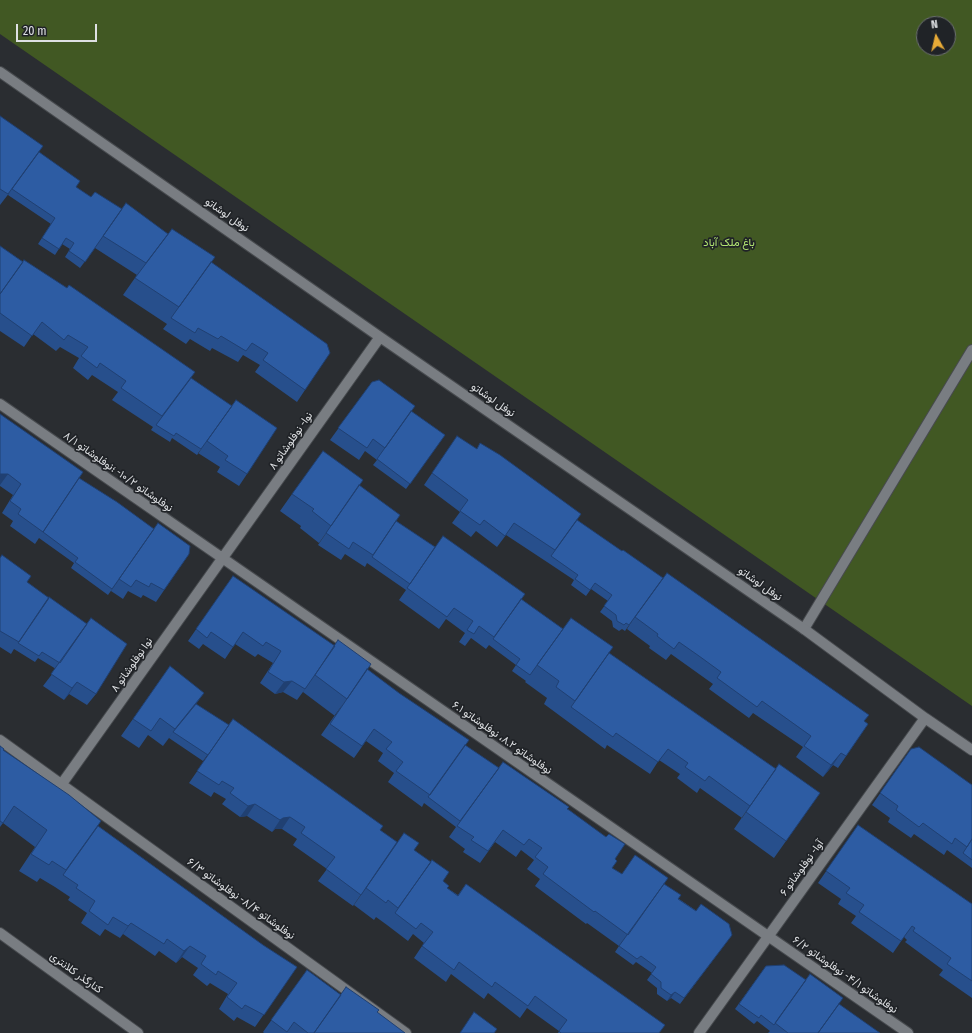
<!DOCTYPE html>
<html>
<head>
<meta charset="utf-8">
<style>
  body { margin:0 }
  #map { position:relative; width:972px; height:1033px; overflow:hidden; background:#2a2d31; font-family:"Fira Sans Condensed",sans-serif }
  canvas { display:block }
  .north { position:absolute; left:916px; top:16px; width:40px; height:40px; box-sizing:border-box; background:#202327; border:1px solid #6c6f72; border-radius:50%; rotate:352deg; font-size:11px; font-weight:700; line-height:16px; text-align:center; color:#dee0e3 }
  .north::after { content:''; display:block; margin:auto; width:14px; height:18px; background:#e8ab37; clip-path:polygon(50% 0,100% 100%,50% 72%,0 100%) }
  .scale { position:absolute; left:16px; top:24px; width:81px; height:18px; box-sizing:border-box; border:2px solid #dee0e3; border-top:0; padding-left:5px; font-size:12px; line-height:14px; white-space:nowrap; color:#dee0e3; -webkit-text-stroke:3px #202327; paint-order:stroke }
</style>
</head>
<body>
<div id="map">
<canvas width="972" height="1033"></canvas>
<div class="north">N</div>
<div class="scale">20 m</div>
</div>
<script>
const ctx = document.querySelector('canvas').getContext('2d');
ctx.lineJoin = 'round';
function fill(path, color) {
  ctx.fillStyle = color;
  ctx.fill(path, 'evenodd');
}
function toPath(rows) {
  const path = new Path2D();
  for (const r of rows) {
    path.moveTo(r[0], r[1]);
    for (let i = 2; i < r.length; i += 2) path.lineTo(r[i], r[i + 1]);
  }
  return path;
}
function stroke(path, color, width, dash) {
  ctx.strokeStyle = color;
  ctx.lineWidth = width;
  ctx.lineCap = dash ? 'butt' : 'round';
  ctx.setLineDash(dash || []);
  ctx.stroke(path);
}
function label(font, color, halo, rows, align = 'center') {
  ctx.font = font + ' "Fira Sans Condensed",Vazirmatn,sans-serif';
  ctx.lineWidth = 3.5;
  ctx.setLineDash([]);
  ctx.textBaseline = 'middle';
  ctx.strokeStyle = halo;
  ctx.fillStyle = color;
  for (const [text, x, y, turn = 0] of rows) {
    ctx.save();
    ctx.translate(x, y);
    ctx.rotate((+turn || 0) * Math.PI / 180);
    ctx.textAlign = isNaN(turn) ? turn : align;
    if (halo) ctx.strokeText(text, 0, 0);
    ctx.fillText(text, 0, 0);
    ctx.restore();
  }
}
fill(toPath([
  [0,0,972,0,972,706,0,34],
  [924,24,948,24,948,48,924,48]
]), '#415823');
const service = toPath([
  [804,629,972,350]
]);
const minor = toPath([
  [0,72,380,337,804,629,925,718,972,750],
  [0,404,908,1033],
  [0,740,406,1033],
  [61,785,380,337],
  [0,933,138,1033],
  [699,1033,925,718]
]);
stroke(service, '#474a4e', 12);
stroke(minor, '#474a4e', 12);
stroke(service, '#797d82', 10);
stroke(minor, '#797d82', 10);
fill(toPath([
  [0,116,39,152,76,187,91,197,122,209,168,234,211,262,305,390,297,402,255,372,260,365,243,355,238,362,212,348,210,351,190,339,186,344,163,329,167,324,123,295,137,275,95,248,80,268,65,257,70,249,62,244,55,255,38,244,51,224,8,195,10,192,0,205],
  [0,246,191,378,247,474,239,486,217,472,220,467,198,453,203,447,197,455,172,438,170,442,151,430,153,427,112,400,118,392,92,375,88,380,73,368,79,358,60,347,56,351,33,334,24,347,0,331],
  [372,382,411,411,445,435,406,489,373,465,377,460,365,451,359,460,330,440],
  [0,414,79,478,189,554,156,602,143,595,141,598,128,591,123,599,111,591,148,538,108,595,71,568,74,563,39,538,35,544,10,526,13,521,2,513,13,495,0,486],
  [449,448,577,520,868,724,838,768,833,765,823,777,796,757,803,747,753,713,749,718,709,689,713,684,671,654,666,660,649,648,650,646,627,629,634,618,625,631,622,629,619,631,613,627,612,621,600,612,608,601,591,589,586,596,571,585,574,580,547,562,506,535,497,547,476,531,471,537,452,523,460,512,424,485],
  [359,485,396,521,435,547,521,599,563,629,609,653,776,769,820,793,774,858,734,829,767,781,742,818,700,788,697,793,677,778,680,774,659,760,650,774,607,745,605,749,544,704,547,698,525,682,526,681,512,671,516,665,489,645,486,649,471,638,465,646,459,642,465,633,446,619,439,629,399,600,406,590,367,563,365,567,345,554,341,560,318,545,345,506,319,543,300,528,301,526,280,511,292,494],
  [0,558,27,582,96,694,87,705,69,694,64,700,43,686,56,669,38,658,35,662,14,649,11,654,0,647],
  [233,576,367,669,465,745,499,768,567,809,615,859,612,868,622,874,664,884,679,899,732,935,680,1004,671,998,667,1001,657,994,657,988,647,980,652,973,636,962,633,965,615,952,619,946,587,923,586,924,535,886,540,879,527,869,534,860,521,850,516,857,495,842,480,863,463,852,465,849,449,837,456,827,424,803,422,807,388,782,394,773,378,761,383,753,366,741,354,758,321,735,342,705,335,716,303,692,314,677,297,700,283,692,275,694,260,683,273,663,258,654,255,657,235,644,225,659,203,644,199,649,188,641],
  [170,666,196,704,397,842,353,906,318,881,327,869,293,845,297,839,282,829,275,829,272,832,247,816,240,817,222,804,226,799,214,792,211,797,189,783,225,731,203,761,169,738,163,746,148,735,139,748,121,736],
  [0,746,3,750,98,826,263,945,297,967,255,1027,237,1017,234,1021,219,1009,228,994,210,983,207,986,193,975,198,968,182,957,176,963,159,951,155,956,123,934,120,938,105,929,100,936,81,923,87,913,68,900,70,897,55,887,40,878,37,882,19,871,35,847,3,823,0,827],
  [911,749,972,785,972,868,947,850,944,855,914,834,911,838,888,822,890,818,872,805],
  [858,825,972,904,972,998,939,975,943,970,905,942,907,940,904,937,893,953,851,923,856,916,838,904,841,899,818,883],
  [404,833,414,850,443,881,447,888,458,895,466,884,659,1033,558,1033,559,1031,527,1008,520,1018,488,993,484,999,451,974,446,982,414,958,424,943,413,934,408,941,387,925,388,923,387,925,376,917,374,920,354,905],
  [766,966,838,1005,880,1033,768,1033,770,1031,757,1021,754,1024,735,1009],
  [307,970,341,995,379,1010,377,1013,405,1033,264,1033,263,1032]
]), '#274f8c');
fill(toPath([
  [0,474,8,474,0,485],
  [292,681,283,692,275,694,284,682],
  [77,682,69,694,64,700,72,688],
  [204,693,192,710,173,732,163,746,175,729],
  [841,753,833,765,823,777,831,765],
  [255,804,247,816,240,817,248,806],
  [290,817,282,829,275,829,272,832,280,820,283,818],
  [131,923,123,934,120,938,128,926],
  [190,946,182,957,176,963,184,951],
  [675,992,671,998,667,1001,671,995]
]), '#204072');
const building = toPath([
  [0,116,43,146,8,194,0,189,0,116],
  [39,152,80,181,76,187,91,197,95,192,122,209,85,262,69,251,74,243,66,238,59,249,42,238,55,218,12,189,39,152],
  [126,203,168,234,146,263,103,236,126,203],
  [172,229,215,257,179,307,135,278,172,229],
  [0,246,23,262,0,294,0,246],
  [24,260,67,288,69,285,195,372,162,416,121,388,126,381,100,363,97,368,81,356,88,347,68,335,64,340,42,322,32,336,0,313,0,294,24,260],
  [211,262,327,344,330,353,305,390,263,360,268,353,252,343,246,351,221,336,218,339,198,328,195,333,171,318,211,262],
  [191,378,232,406,201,449,176,433,174,436,156,425,191,378],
  [379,380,415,406,385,448,373,439,367,448,338,428,372,382,379,380],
  [236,400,277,428,247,474,225,460,228,456,207,441,236,400],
  [411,411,445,435,410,484,377,459,411,411],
  [0,414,83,472,43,532,18,514,21,509,10,501,21,484,8,474,0,474,0,414],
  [457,436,477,449,480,443,500,455,581,514,555,550,514,523,505,536,484,520,480,525,460,511,468,500,432,473,457,436],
  [323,451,363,480,331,526,312,511,314,509,292,494,323,451],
  [79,478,117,502,154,529,112,589,75,562,78,558,43,532,79,478],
  [359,485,400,515,373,555,353,542,349,549,326,533,359,485],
  [577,520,619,549,622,551,623,550,663,578,629,625,626,623,624,625,617,621,616,615,604,606,612,595,595,583,590,590,575,579,578,575,551,556,577,520],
  [396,521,435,547,410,584,372,557,396,521],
  [158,523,190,546,189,554,164,590,151,583,149,587,136,580,131,587,119,579,158,523],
  [443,536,525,594,494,637,479,626,474,634,467,630,473,621,454,608,447,617,407,588,443,536],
  [2,555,31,576,27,582,49,598,19,642,0,631,0,558,2,555],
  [667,573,869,715,864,721,868,724,846,756,841,753,831,765,804,746,811,736,762,701,757,707,717,678,721,672,699,656,679,642,674,649,657,636,658,634,635,617,667,573],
  [233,576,335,646,305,689,292,681,284,682,268,672,281,651,266,642,263,646,243,632,233,647,211,632,207,638,196,629,233,576],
  [49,597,87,624,60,663,42,652,39,656,18,643,49,597],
  [521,599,563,629,530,675,516,665,520,659,493,639,521,599],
  [91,618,127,644,96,694,77,682,72,688,51,674,91,618],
  [571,618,613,647,575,701,556,687,559,681,537,665,571,618],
  [338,640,371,664,347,699,315,675,338,640],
  [609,653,776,769,750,806,709,776,705,781,685,767,688,763,668,749,658,762,616,733,613,737,571,707,609,653],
  [170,666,204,693,175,729,160,718,151,731,133,719,170,666],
  [367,669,399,693,469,740,430,795,396,771,403,762,386,749,392,742,374,729,362,746,330,724,367,669],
  [196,704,229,725,208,755,173,732,196,704],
  [233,719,383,826,380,830,397,842,361,895,326,869,335,857,301,833,305,827,290,817,283,818,280,820,255,804,248,806,230,793,234,788,222,781,219,785,197,771,233,719],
  [465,745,499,768,460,821,428,797,465,745],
  [0,746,4,749,3,750,69,795,101,821,66,870,52,861,49,865,31,854,47,830,14,806,3,823,0,821,0,746],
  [919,747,972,785,972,839,967,847,955,838,952,844,923,823,919,827,896,810,898,806,880,793,911,749,919,747],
  [503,762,569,807,567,809,569,810,606,837,609,834,625,844,615,859,617,861,612,868,622,874,635,855,668,878,628,935,595,911,594,912,543,874,548,867,535,857,542,848,529,839,524,845,503,830,488,851,471,840,474,837,457,826,503,762],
  [779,764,820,793,786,841,746,812,779,764],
  [858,825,972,904,972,981,947,964,951,958,913,931,915,928,912,926,901,941,859,912,864,905,846,893,850,888,826,871,858,825],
  [98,826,263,945,297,967,264,1015,245,1005,242,1009,227,997,237,983,218,971,216,975,201,964,206,956,190,946,184,951,167,939,164,944,131,923,128,926,113,917,108,925,89,911,95,901,76,888,78,885,63,875,98,826],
  [404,833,419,843,414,850,431,862,398,908,388,900,386,903,366,888,404,833],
  [972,839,972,860,963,853,972,839],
  [432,860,449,872,443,881,449,886,447,888,458,896,466,884,665,1025,659,1033,561,1033,559,1031,567,1020,535,996,528,1006,495,982,492,987,459,962,454,970,422,946,433,932,421,923,416,929,395,913,432,860],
  [664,884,681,895,678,899,696,911,701,904,729,924,732,935,684,998,675,992,671,995,661,988,661,982,651,974,656,967,641,956,637,959,619,946,664,884],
  [784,965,806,980,774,1025,761,1015,759,1018,739,1004,766,966,784,965],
  [307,970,341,995,314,1033,308,1033,294,1022,287,1032,271,1020,307,970],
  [810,974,843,998,818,1033,788,1033,775,1023,810,974],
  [346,987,379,1010,377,1012,405,1033,314,1033,346,987],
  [839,1004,880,1033,818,1033,839,1004],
  [474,1012,497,1029,494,1033,460,1033,474,1012]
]);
fill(building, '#2d5ca3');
stroke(building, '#204072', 1);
label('11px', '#dee0e3', '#202327', [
  ["نوفل لوشاتو",227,215,35],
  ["نوفل لوشاتو",493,400,35],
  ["نوا- نوفلوشاتو ۸",291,441,-55],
  ["نوفلوشاتو ۱۰/۲- ؛نوفلوشاتو ۸/۱",118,472,35],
  ["نوفل لوشاتو",760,584,35],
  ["نوا نوفلوشاتو ۸",132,665,-55],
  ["نوفلوشاتو ۸.۲، نوفلوشاتو ۶.۱",502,738,35],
  ["آوا- نوفلوشاتو ۶",802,868,-54],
  ["نوفلوشاتو ۸/۴- نوفلوشاتو ۶/۳",241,899,36],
  ["کنارگذر کلانتری",76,973,36],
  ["نوفلوشاتو ۴/۱- نوفلوشاتو ۶/۲",845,975,35]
]);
label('11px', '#b2e571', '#202327', [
  ["باغ ملک آباد",729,243]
]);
</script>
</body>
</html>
